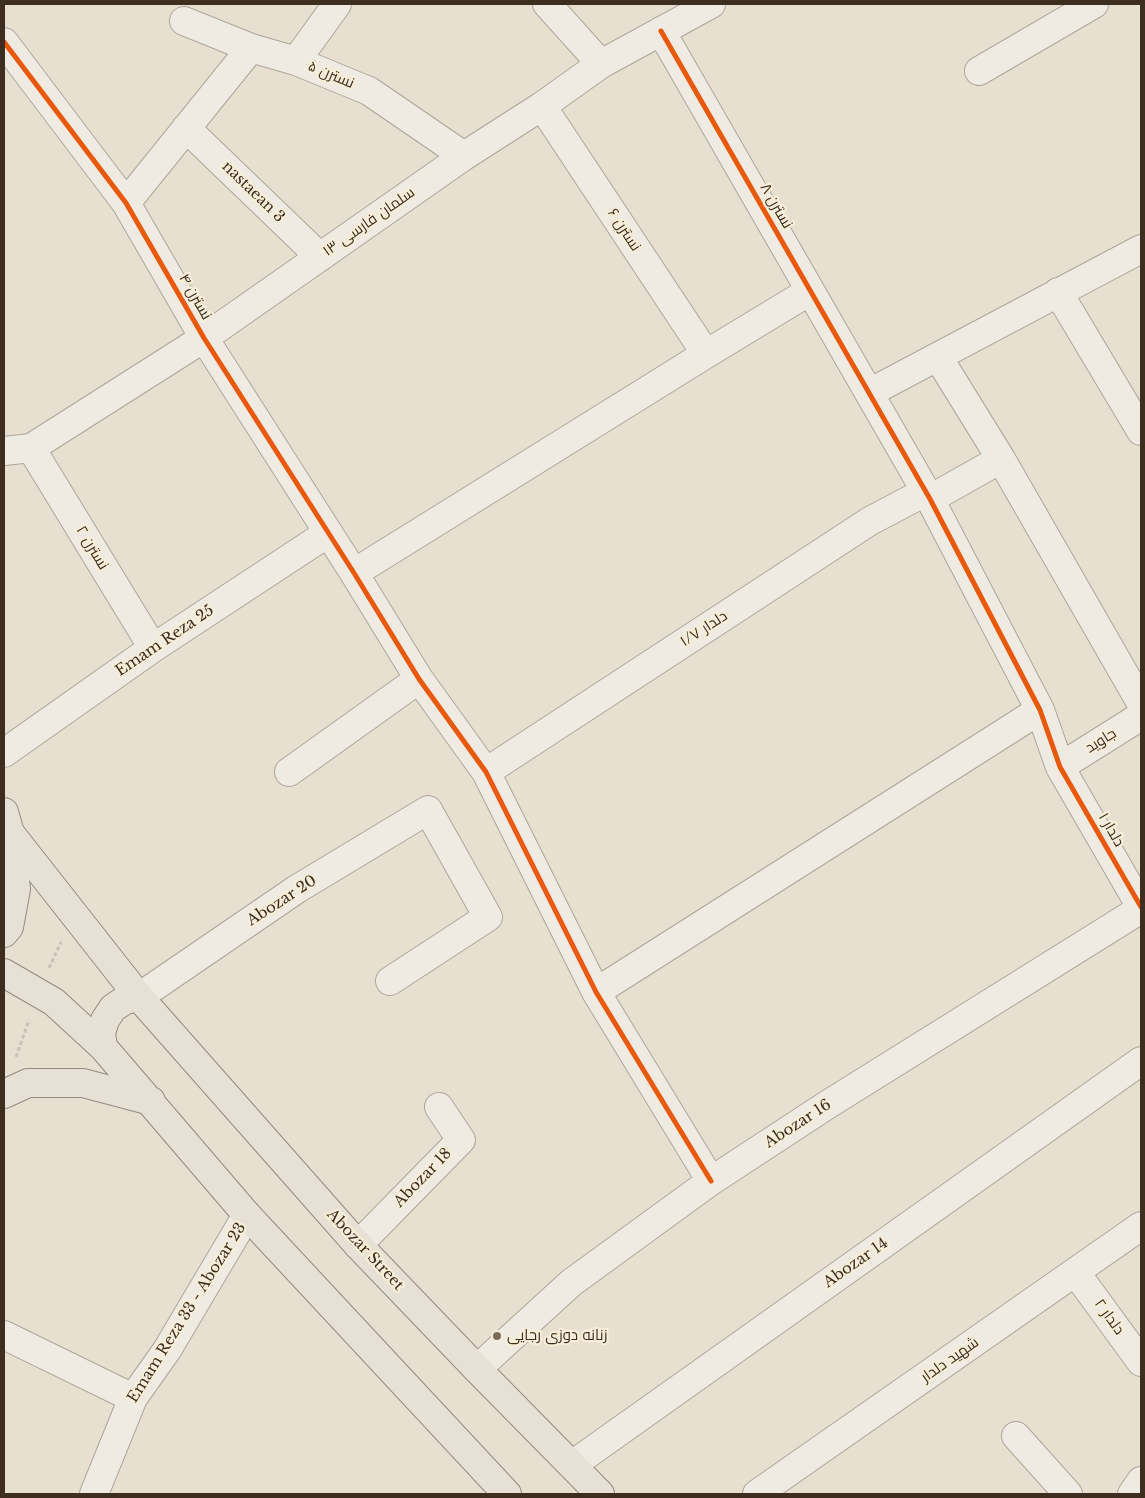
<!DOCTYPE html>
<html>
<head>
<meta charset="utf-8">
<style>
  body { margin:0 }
  #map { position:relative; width:1145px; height:1498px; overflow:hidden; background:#e7e0d1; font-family:"Libre Baskerville",serif }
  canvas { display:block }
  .frame { position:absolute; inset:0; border:5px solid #3d2e20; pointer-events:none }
</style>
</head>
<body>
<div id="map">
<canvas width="1145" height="1498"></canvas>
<div class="frame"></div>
</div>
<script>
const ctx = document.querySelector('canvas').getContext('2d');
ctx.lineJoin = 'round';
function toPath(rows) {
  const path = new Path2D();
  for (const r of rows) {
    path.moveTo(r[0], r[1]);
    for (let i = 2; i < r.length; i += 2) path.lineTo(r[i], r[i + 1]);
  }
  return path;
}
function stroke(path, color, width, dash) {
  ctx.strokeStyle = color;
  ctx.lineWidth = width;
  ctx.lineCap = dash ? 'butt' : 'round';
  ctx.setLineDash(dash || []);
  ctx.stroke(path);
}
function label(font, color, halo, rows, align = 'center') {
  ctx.font = font + ' "Libre Baskerville",Cairo,serif';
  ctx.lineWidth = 4.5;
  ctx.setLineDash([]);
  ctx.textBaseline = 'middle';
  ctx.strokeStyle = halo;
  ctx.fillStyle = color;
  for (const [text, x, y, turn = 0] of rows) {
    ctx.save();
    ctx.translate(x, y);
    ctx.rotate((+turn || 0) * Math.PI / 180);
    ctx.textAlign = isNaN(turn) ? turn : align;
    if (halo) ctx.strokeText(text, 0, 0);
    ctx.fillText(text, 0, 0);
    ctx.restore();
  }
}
const minor = toPath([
  [547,4,601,64],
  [184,21,251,48,296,61,369,91,464,156],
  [661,31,930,499,1040,710,1060,767,1141,907],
  [4,42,126,203,204,338,354,573,419,679,486,772,596,992,711,1181],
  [296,61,337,4],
  [979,71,1094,4],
  [542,106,706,354],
  [186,128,320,257],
  [126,203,251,48],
  [1058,292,1141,431],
  [938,357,1001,459,1141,703],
  [869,393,1141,249],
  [31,448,153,648],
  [4,451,31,448,204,338,464,156,542,106,601,64,711,4],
  [930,499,1001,459],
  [354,573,706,354,810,291],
  [4,753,153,648,328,533],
  [1060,767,1141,716],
  [289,772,419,679],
  [486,772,870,521,925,492],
  [596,992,1040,710],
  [139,997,297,889,428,810,488,917,390,981],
  [358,1245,461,1140,439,1107],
  [1076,1273,1141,1362],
  [4,1335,133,1398],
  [477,1369,571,1283,711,1181,827,1105,1141,909],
  [1016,1436,1068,1494],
  [572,1465,1141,1061],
  [94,1494,133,1398,167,1350,247,1215],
  [757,1494,1141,1226],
  [1132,1494,1141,1481]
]);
const major = toPath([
  [4,812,10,833,16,889,9,927,4,933],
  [10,833,139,997,358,1245,477,1369,600,1494],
  [4,973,54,1002,103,1047,247,1215,507,1494],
  [103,1047,101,1033,105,1020,113,1008,125,1000,139,997],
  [4,1094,28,1083,83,1083,151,1101]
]);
stroke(minor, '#ada599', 30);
stroke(major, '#928b80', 30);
stroke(toPath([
  [49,968,61,942],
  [16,1057,29,1020]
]), '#c8c2b9', 3, [4, 2.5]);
stroke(minor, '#efebe3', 28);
stroke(major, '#e6e1d4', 28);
stroke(toPath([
  [661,31,930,499,1040,710,1060,767,1141,907],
  [4,42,126,203,204,338,354,573,419,679,486,772,596,992,711,1181]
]), '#e8590c', 5);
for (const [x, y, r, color] of [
  [497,1336,5,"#786c5e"]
]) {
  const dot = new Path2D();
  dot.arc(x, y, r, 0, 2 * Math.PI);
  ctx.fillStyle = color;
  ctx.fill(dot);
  stroke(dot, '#f7eed8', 2);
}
label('15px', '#3d2e20', '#f7eed8', [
  ["نسترن ۵",331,75,23],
  ["nastaean 3",253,192,44],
  ["نسترن ۸",776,206,60],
  ["۱۳ سلمان فارسی",369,222,-35],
  ["نسترن ۶",624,230,57],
  ["نسترن ۴",195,297,60],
  ["نسترن ۲",92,548,59],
  ["دلدار ۱/۷",704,629,-33],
  ["Emam Reza 25",165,641,-34],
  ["جاوید",1101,741,-32],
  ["دلدار ۱",1111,830,60],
  ["Abozar 20",282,901,-33],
  ["Abozar 16",798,1124,-33],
  ["Abozar 18",423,1178,-46],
  ["Abozar Street",365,1250,47],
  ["Abozar 14",856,1263,-35],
  ["Emam Reza 33 - Abozar 23",187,1313,-58],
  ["دلدار ۲",1109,1317,54],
  ["شهید دلدار",950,1360,-35]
]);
label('15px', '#3d2e20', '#f7eed8', [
  ["زنانه دوزی رجایی",507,1336]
], 'left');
</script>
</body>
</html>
